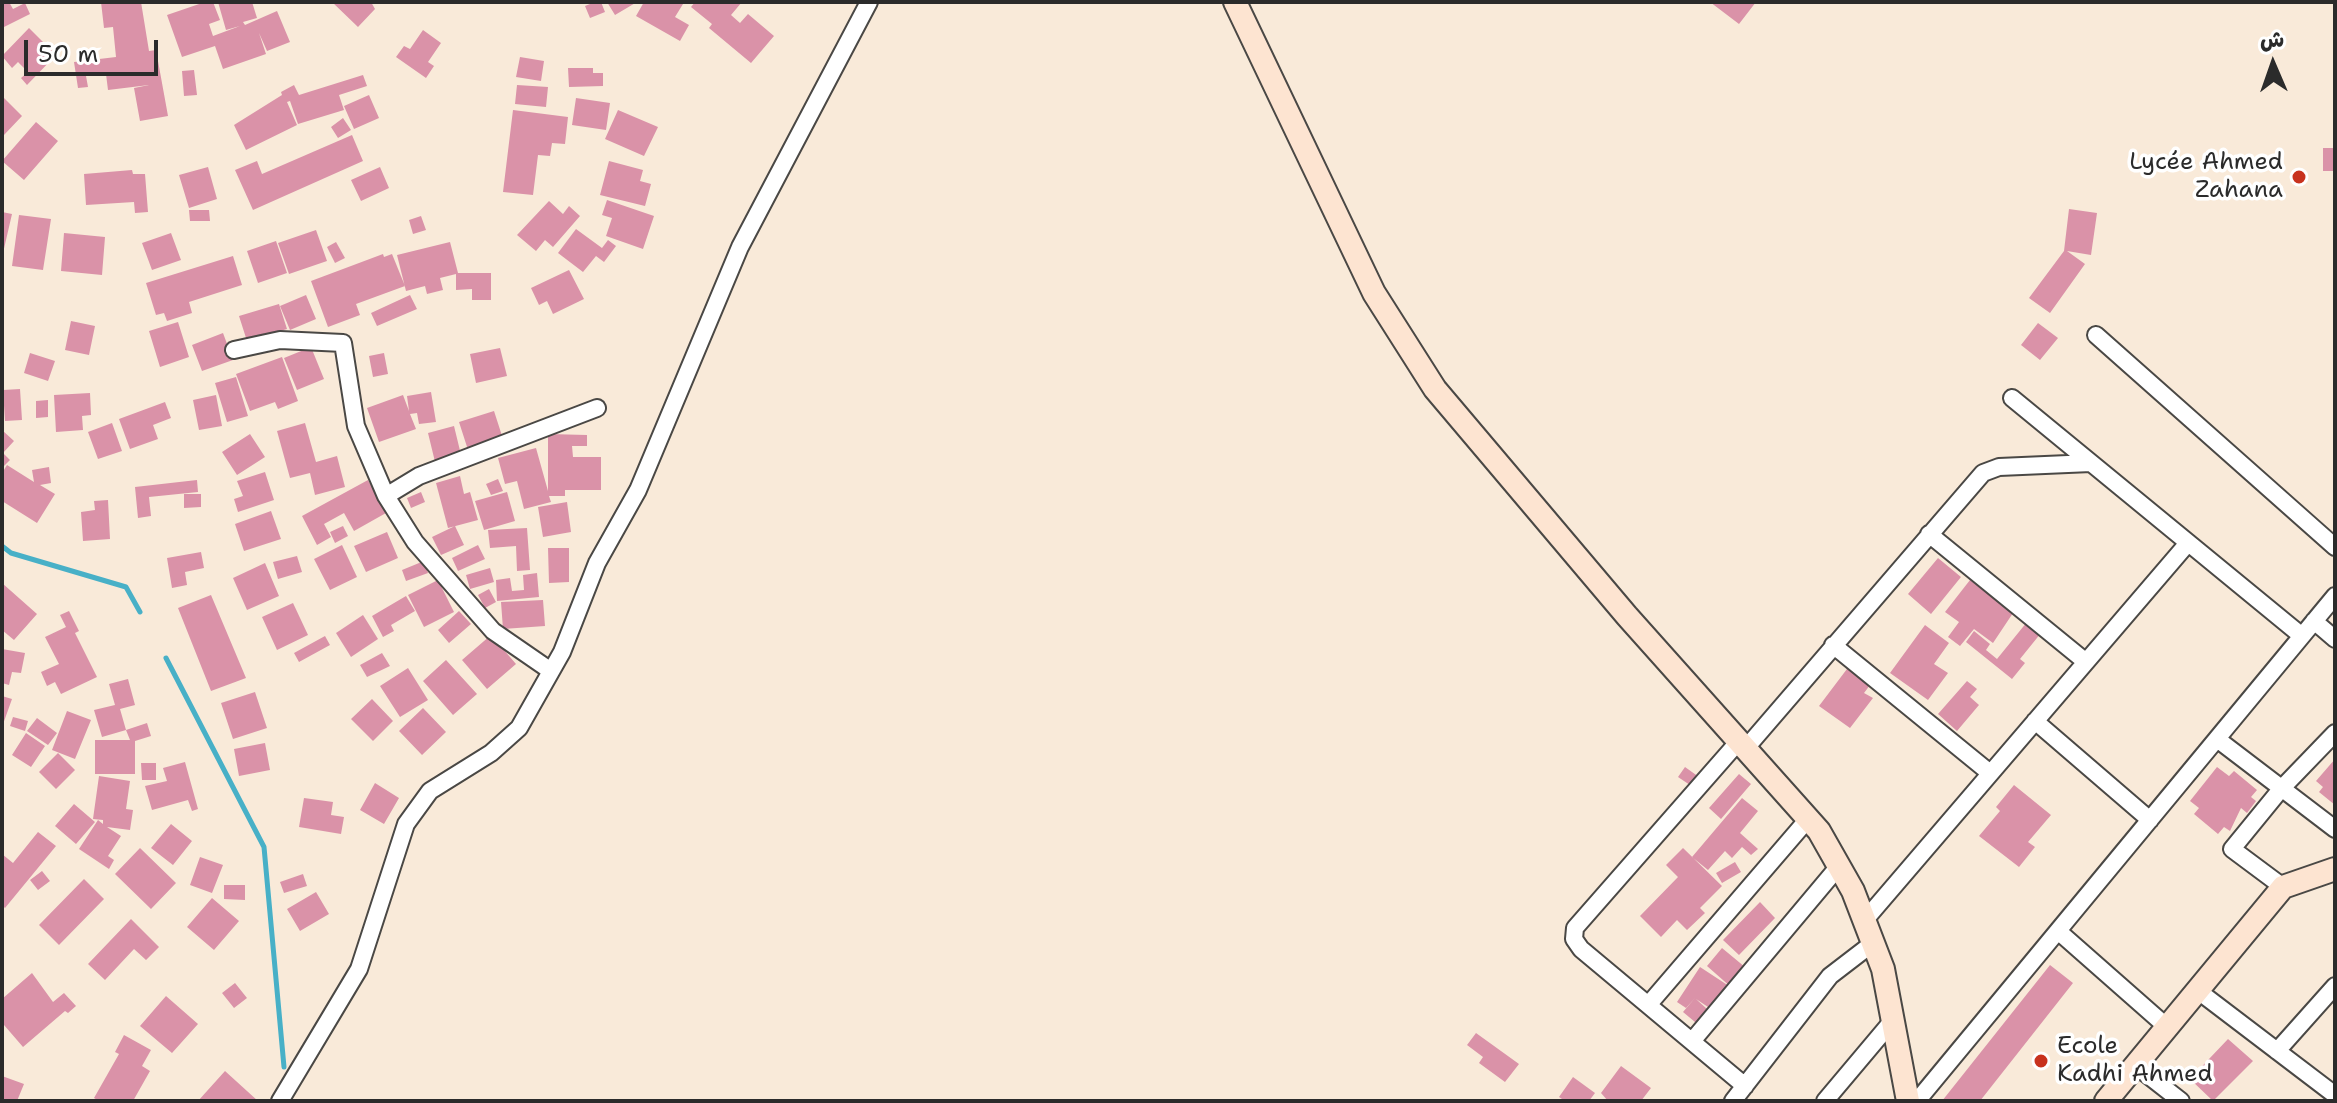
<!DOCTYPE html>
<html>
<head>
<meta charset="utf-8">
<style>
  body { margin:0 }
  #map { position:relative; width:2337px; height:1103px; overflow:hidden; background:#f9ead9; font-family:"Shantell Sans","Playpen Sans Arabic",sans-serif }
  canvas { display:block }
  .frame { position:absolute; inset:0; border:4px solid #2b2b2b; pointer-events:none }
  .north { position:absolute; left:2233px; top:24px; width:80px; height:80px; -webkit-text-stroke:6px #fff; paint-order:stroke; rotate:358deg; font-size:22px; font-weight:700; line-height:32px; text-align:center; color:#2b2b2b }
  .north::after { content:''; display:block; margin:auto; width:28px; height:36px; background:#2b2b2b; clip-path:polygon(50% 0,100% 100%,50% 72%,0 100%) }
  .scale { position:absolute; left:24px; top:40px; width:134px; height:36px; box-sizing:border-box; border:4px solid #2b2b2b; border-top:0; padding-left:10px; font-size:24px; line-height:28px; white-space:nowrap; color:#2b2b2b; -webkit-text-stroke:6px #fff; paint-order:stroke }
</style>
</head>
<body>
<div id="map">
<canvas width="2337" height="1103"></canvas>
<div class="frame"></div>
<div class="north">ش</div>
<div class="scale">50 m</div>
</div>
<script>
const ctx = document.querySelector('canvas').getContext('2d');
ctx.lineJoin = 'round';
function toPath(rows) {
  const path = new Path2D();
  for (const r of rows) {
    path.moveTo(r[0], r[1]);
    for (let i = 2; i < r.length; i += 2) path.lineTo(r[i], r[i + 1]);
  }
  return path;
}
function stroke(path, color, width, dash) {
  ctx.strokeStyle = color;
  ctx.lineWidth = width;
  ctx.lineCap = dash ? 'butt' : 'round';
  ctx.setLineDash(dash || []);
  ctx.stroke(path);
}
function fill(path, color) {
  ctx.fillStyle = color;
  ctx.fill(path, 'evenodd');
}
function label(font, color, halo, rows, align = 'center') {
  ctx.font = font + ' "Shantell Sans",sans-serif';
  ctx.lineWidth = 7;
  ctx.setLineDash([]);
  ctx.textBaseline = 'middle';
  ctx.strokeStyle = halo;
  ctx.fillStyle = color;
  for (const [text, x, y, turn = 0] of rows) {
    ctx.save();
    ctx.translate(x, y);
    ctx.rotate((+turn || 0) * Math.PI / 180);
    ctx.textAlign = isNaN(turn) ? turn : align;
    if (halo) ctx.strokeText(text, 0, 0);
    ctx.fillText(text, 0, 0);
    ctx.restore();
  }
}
stroke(toPath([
  [2,546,11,553,126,587,140,612],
  [166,658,264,847,284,1067]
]), '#48b0c7', 5);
fill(toPath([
  [2,2,9,2,13,9,25,3,30,14,2,28],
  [101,2,141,2,149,51,156,50,168,116,140,121,134,88,149,85,108,90,106,74,86,76,88,87,78,88,74,62,116,57,113,27,104,28],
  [205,2,213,2,220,20,209,24,213,36,240,26,226,30,218,2,252,2,257,18,243,22,245,25,277,11,290,42,267,51,259,33,266,54,223,69,215,46,182,57,167,15],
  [332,2,371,2,375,9,358,27],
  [595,2,601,2,605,12,590,18,585,6],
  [607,2,637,2,615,15],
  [644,2,683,4,675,17,689,25,680,41,636,16],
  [695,2,742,2,731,15,740,23,748,14,774,36,751,63,709,28,712,24,691,7],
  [1710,2,1756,2,1739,24],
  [29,28,56,55,27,85,21,78,28,72,18,62,12,68,2,56],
  [423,30,441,43,428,62,434,66,426,78,396,57,404,46,410,49],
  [520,57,544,61,541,81,516,77],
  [568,68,593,68,593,73,603,73,603,86,569,87],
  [194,70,197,95,184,96,182,71],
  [363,75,367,86,339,95,344,110,298,124,290,101,287,102,297,125,246,150,234,125,282,95,281,92,294,85,299,95],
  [517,85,548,87,546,107,515,104],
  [369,95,379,118,354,129,344,106],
  [2,96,22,116,4,135,2,133],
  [576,98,610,103,606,130,572,125],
  [513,110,568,117,565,144,552,143,550,156,538,155,533,195,503,192],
  [618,110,658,127,644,156,605,139],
  [343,118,351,130,338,138,331,127],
  [36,122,58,141,24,180,2,161],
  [352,135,363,161,253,210,235,170,257,161,262,174],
  [2323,148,2335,148,2335,171,2323,171],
  [609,161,643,170,640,181,651,184,645,206,600,195],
  [208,167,217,199,189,208,179,175],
  [380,167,389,188,361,201,351,180],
  [132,170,133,174,145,174,148,212,135,213,134,202,86,205,84,174],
  [607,200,654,216,643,249,606,236,612,218,602,215],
  [549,201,563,214,569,206,580,216,553,247,545,240,536,251,517,235],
  [2069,209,2097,213,2091,255,2067,251,2085,264,2050,313,2029,298,2064,251],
  [189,210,209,210,210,221,190,221],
  [2,212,12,214,3,253,2,253],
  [19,215,51,219,43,270,12,266],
  [421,216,426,230,413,234,409,220],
  [576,229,602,248,608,240,616,246,604,262,596,256,583,272,558,253],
  [316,230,327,261,289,274,278,243],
  [64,233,105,237,102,275,61,271],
  [171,233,181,260,152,270,142,243],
  [276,241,287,273,258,283,247,251],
  [336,242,345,258,335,263,327,247],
  [450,242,458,273,491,273,491,300,472,300,472,289,456,290,456,274,440,278,443,290,427,294,425,286,406,291,397,255],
  [383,254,384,257,392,254,405,286,356,304,360,315,328,327,311,281],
  [233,256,242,285,189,302,192,313,167,321,164,313,156,315,146,283],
  [569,270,584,299,553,314,547,301,539,305,531,288],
  [306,295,316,319,290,330,280,306],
  [410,295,417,309,377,326,371,313],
  [279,304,287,329,247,341,239,316],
  [71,321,95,326,89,355,65,350],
  [178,322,189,357,160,367,149,331],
  [2038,323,2058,338,2040,360,2021,345],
  [223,333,233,360,202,371,192,345],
  [311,347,324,379,297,390,284,358],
  [500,348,507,376,476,383,470,354],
  [30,353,55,361,48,381,24,373],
  [384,353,388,374,373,377,369,356],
  [282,357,298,401,278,409,275,402,250,411,236,374],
  [236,377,248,416,227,422,215,383],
  [20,389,22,420,5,421,3,390],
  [431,392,436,422,419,424,417,413,410,414,416,429,379,442,367,408,403,395,409,411,407,396],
  [90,393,91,415,82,416,83,430,56,432,54,395],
  [216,395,222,426,199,430,193,400],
  [48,400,48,417,36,418,36,401],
  [165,402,171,418,153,425,158,439,130,449,119,419],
  [494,411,504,442,469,453,459,422],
  [112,423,122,451,98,459,88,432],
  [305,423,316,462,337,456,345,487,315,495,310,473,290,478,277,431],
  [454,426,463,463,437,470,428,433],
  [2,430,14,441,3,453,10,460,2,468],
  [250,434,265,457,237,475,222,452],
  [548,434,587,435,587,446,572,446,573,457,601,457,601,490,565,490,565,496,549,496,551,502,524,509,517,481,505,484,498,458,536,448,548,491],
  [7,465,34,482,32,470,49,467,51,483,40,485,55,494,37,523,2,501,2,473],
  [265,472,274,500,238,512,234,499,243,496,237,481],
  [460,476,464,494,470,492,478,520,448,528,436,483],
  [498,479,503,491,491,495,486,484],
  [197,480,198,492,149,497,151,516,138,518,135,487],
  [368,480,386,513,354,531,344,513,324,524,331,537,317,545,302,516],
  [421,492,425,502,411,508,407,498],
  [507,492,515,521,484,530,475,501],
  [184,494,201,494,201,507,184,508],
  [108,500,110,539,83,541,81,512,95,510,94,501],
  [567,502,571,532,543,537,538,507],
  [271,511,281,539,244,551,235,524],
  [343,526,348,536,335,543,330,532],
  [455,526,464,545,441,555,432,537],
  [527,528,530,570,517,571,516,546,490,548,488,530],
  [387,532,398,558,366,572,354,546],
  [342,545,357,577,330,590,314,559],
  [478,545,485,559,458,571,452,558],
  [548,548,569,548,569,582,549,583],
  [201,552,204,568,185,572,187,585,172,588,167,558],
  [297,556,302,572,278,579,273,562],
  [1938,558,1961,577,1931,614,1908,594],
  [424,561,428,573,406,581,402,570],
  [265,563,279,596,247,610,233,578],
  [490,568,494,582,470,589,466,575],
  [537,573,539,597,497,601,496,580,510,578,512,591,524,590,523,575],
  [438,580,454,612,424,627,408,595],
  [1970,580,2013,613,1993,643,1974,629,1960,646,1948,637,1959,622,1945,612],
  [2,583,37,614,14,640,2,630],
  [489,589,496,602,485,608,478,595],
  [211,595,246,678,211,691,178,608],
  [406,596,415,611,391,625,394,631,383,637,372,616],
  [543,600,545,626,503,629,501,602],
  [293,603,308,635,277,650,262,617],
  [69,611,79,631,75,633,97,677,61,694,55,682,47,686,41,672,59,664,45,637,66,627,60,615],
  [459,611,471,624,449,643,438,630],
  [363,615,378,639,351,657,336,633],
  [2027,622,2041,633,2020,659,2025,663,2012,679,1966,642,1974,631,1990,644,1986,650,1997,659],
  [1925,625,1949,643,1934,664,1948,673,1928,700,1890,673],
  [491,635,516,664,487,689,462,660],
  [325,636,330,645,299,662,294,653],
  [2,649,25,653,21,673,12,672,9,685,2,683],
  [382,653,390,666,367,677,360,665],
  [446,660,477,694,453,715,423,681],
  [1850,665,1873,681,1864,693,1873,698,1850,728,1819,706],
  [408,668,428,700,400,717,380,686],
  [128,679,135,705,120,709,126,730,102,737,94,710,115,705,109,684],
  [1967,681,1977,689,1970,697,1979,705,1957,731,1938,714],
  [255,692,267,728,233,739,221,703],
  [2,696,12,699,2,727],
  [372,699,393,721,373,741,351,719],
  [423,708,446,732,422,755,399,731],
  [67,711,91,720,75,759,52,750],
  [13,717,28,721,25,731,10,726],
  [37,718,57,733,48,745,27,731],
  [147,723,151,736,135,741,135,774,95,774,95,740,130,740,126,730],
  [26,733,45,746,31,767,12,755],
  [265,743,270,770,239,776,234,749],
  [58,753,75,770,56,789,39,772],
  [2335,759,2335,805,2319,792,2323,787,2316,781],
  [185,762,198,809,192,811,188,800,152,810,145,786,167,781,163,768],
  [141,763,156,763,156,780,142,780],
  [1685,767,1699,777,1693,787,1678,777],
  [2217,767,2229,776,2234,771,2257,790,2251,797,2256,801,2247,813,2241,808,2230,831,2224,827,2218,834,2194,814,2199,808,2190,801],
  [1739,774,1751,784,1721,819,1709,808],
  [99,776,130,781,126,809,133,810,130,830,107,827,121,836,108,856,114,860,109,869,79,849,98,820,103,824,103,820,93,819],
  [375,783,399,798,384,824,360,810],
  [2014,785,2051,815,2028,842,2035,847,2019,867,1979,836,2000,811,1996,807],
  [304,798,333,802,331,815,344,817,341,834,299,827],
  [1742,798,1758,811,1740,833,1758,849,1751,855,1742,847,1732,858,1725,851,1708,870,1692,857],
  [74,804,95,822,76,844,55,826],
  [171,824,192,841,173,865,151,848],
  [38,832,56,846,5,908,2,905,2,854,13,863],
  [140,848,176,883,151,909,115,874],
  [1683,848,1722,886,1700,908,1705,913,1687,930,1677,920,1661,937,1640,916,1678,877,1666,865],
  [200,857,223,865,212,893,190,885],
  [1735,862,1741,872,1722,883,1716,873],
  [42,871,50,881,38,890,30,880],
  [303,874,307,886,284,893,280,882],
  [84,879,104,899,59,945,39,925],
  [224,885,245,885,245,900,224,899],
  [316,892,329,914,300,931,287,909],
  [212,898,239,921,214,950,187,927],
  [1760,902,1775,918,1739,955,1723,940],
  [131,919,159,947,146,960,134,949,105,980,88,964],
  [1722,948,1757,977,1723,1017,1696,999,1718,1019,1707,1032,1683,1012,1695,998,1686,1008,1677,1002,1700,967,1732,988,1707,966],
  [2050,965,2073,983,1980,1101,1942,1101],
  [32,973,53,1002,64,993,76,1006,68,1013,65,1011,23,1047,4,1025,2,1027,2,999],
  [235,983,247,998,234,1008,222,993],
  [166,996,198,1024,172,1053,140,1026],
  [1476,1033,1519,1064,1505,1082,1479,1063,1483,1057,1467,1045],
  [124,1035,151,1050,142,1066,150,1071,133,1101,99,1101,94,1098,119,1054,115,1052],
  [2228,1039,2253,1061,2213,1101,2190,1079],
  [1621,1066,1651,1088,1641,1101,1608,1101,1601,1093],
  [225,1071,258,1101,198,1101],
  [2,1076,24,1084,17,1101,2,1101],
  [1573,1077,1595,1093,1589,1101,1565,1101,1559,1097]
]), '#da92a8');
const street = toPath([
  [2096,335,2335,547],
  [234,350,280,340,343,343,356,426,386,496,415,542,493,631,551,671],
  [2012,398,2302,636],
  [386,496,419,476,597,408],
  [1929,534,2086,662],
  [2314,621,2335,639],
  [1833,645,1990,773],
  [2035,721,2150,820],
  [2217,739,2335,829],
  [1739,741,1575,928,1574,939,1581,949,1745,1086],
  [1746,748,1983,473,1999,467,2091,463],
  [2283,887,2232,849,2281,789,2335,733],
  [1864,921,2188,543],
  [2058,931,2167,1027],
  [2197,990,2335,1095],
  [1649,1004,1808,819],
  [1693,1040,1839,866],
  [2277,1051,2335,986],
  [2135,1065,2181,1101],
  [280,1101,359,969,406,824,430,791,491,753,519,728,562,652,597,563,638,490,740,247,869,2],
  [1733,1101,1830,976,1873,943],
  [1825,1101,1894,1019],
  [1917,1101,2335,596]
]);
const secondary = toPath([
  [1235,2,1374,293,1435,389,1627,616,1819,831,1853,891,1883,969,1908,1101],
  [2106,1101,2283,887,2335,869]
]);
stroke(street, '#4a4845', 20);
stroke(secondary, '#4a4845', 26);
stroke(street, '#fff', 16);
stroke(secondary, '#fde4d1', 22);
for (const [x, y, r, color] of [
  [2299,177,8,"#c8321e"],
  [2041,1061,8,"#c8321e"]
]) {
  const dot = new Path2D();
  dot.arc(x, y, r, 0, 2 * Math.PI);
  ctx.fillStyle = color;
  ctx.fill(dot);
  stroke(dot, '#fff', 3);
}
label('24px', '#2b2b2b', '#fff', [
  ["Lycée Ahmed",2283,163],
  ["Zahana",2283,191],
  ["Ecole",2057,1047,"left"],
  ["Kadhi Ahmed",2057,1075,"left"]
], 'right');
</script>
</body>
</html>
